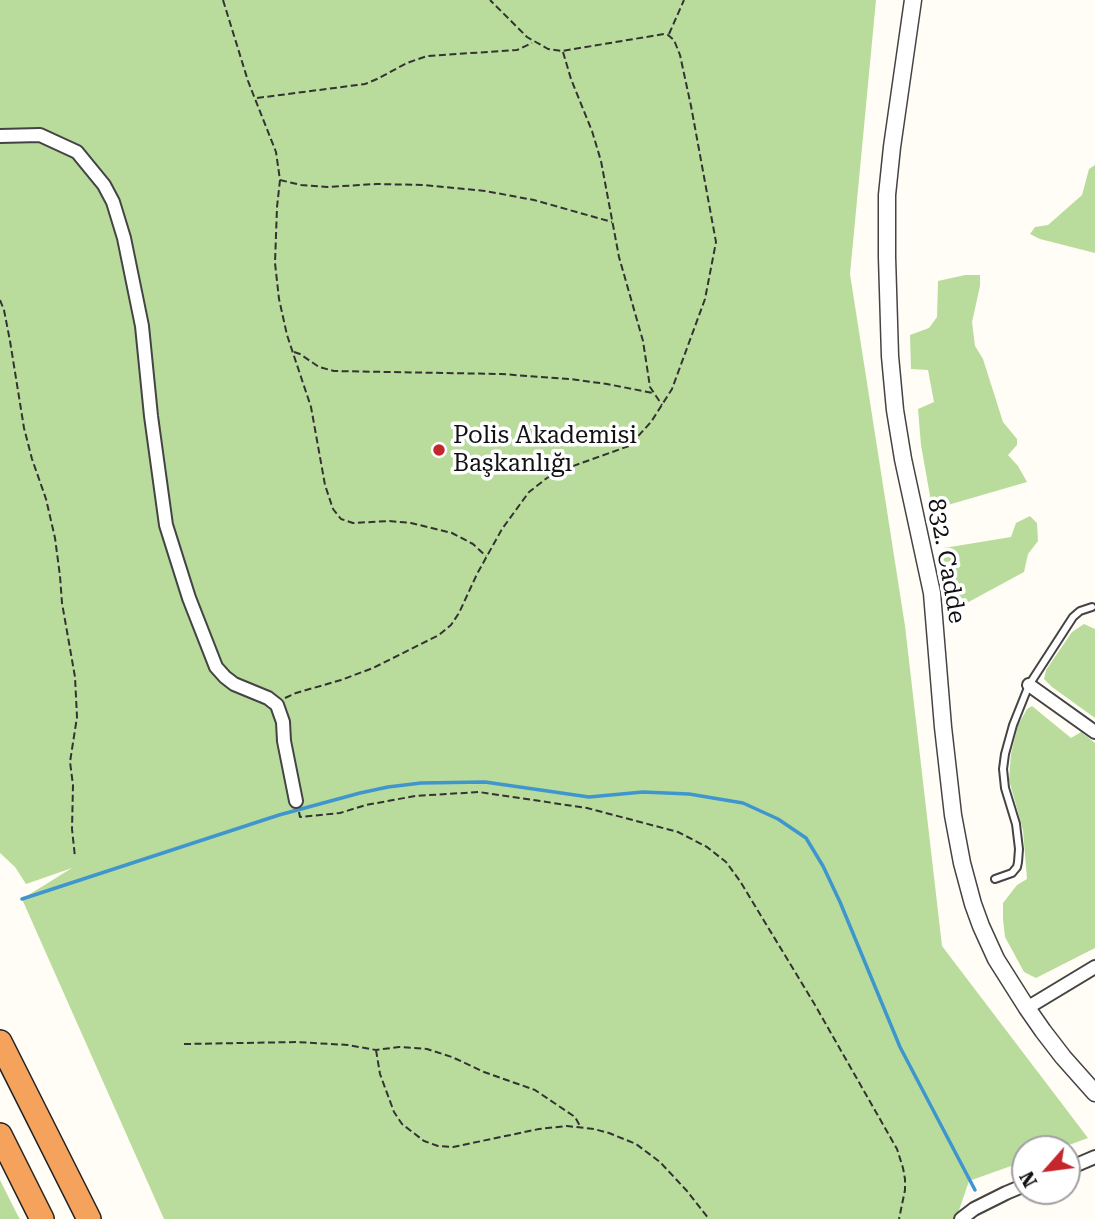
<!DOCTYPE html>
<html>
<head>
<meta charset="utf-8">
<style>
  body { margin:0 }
  #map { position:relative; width:1095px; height:1219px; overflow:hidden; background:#fffdf5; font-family:"Roboto Serif",serif }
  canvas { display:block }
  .north { position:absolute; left:1011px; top:1135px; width:70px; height:70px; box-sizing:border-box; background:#fff; border:2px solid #a0a0a0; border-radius:50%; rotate:242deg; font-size:19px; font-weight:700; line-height:28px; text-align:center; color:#111 }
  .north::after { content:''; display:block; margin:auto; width:24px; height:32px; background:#c4262e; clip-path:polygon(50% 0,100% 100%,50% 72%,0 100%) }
</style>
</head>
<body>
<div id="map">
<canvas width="1095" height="1219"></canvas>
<div class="north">N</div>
</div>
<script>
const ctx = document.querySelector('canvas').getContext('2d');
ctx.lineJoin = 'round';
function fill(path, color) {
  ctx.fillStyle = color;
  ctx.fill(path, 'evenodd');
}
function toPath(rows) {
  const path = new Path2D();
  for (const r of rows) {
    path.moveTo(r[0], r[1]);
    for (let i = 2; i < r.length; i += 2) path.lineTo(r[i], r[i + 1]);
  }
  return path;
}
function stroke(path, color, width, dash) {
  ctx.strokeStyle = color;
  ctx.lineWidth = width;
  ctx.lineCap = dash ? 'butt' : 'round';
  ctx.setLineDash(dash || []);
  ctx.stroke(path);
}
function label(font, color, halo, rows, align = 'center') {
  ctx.font = font + ' "Roboto Serif",serif';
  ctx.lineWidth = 7;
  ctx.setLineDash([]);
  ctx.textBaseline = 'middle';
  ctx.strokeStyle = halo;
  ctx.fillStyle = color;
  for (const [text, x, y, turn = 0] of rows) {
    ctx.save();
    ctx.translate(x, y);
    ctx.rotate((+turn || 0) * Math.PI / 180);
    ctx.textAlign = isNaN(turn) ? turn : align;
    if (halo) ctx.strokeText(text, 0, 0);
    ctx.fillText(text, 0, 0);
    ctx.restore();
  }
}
fill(toPath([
  [0,0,876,0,850,274,905,626,942,946,1088,1138,1058,1149,1025,1149,1025,1161,969,1181,956,1219,164,1219,22,899,72,868,26,884,15,867,0,853],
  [1095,165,1095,253,1040,239,1030,234,1035,227,1048,225,1082,195,1089,169],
  [965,275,980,275,980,286,972,322,975,346,983,359,1003,422,1017,439,1017,445,1008,455,1018,466,1027,482,934,509,930,496,921,445,918,409,934,402,928,370,911,369,910,335,929,328,937,317,938,281],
  [1030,516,1037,523,1038,541,1028,554,1024,572,963,605,959,620,951,623,942,552,944,548,1011,537,1016,523],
  [1084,624,1095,629,1095,718,1052,687,1044,679,1046,670,1072,632],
  [1032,706,1071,738,1081,732,1095,743,1095,948,1036,978,1024,972,1005,937,1003,919,1003,903,1017,885,1027,879,1023,830,1009,780,1011,754,1018,725,1027,709],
  [0,1180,16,1212,20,1219,0,1219]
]), '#b9dc9c');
stroke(toPath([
  [22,899,279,815,360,793,388,787,421,783,485,782,589,797,643,792,689,794,743,803,778,819,806,838,823,866,840,902,900,1047,975,1190]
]), '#3f96cf', 3.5);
const service = toPath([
  [995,879,1012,873,1017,867,1018,862,1019,849,1016,824,1005,788,1003,769,1005,754,1013,725,1029,685,1073,617,1080,611,1092,607]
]);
const minor = toPath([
  [0,136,40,135,77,152,104,185,113,202,124,238,142,326,151,416,166,525,189,598,216,667,225,677,234,684,268,698,277,705,283,722,284,741,296,801],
  [1029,685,1095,732],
  [1027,1008,1095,967],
  [1067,1169,1095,1157],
  [961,1219,974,1209,1006,1193,1025,1185]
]);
const tertiary = toPath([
  [913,0,892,147,887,195,887,257,890,356,895,410,903,459,932,593,943,727,953,815,962,863,973,904,981,926,996,959,1027,1008,1043,1031,1063,1057,1095,1093]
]);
const motorway = toPath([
  [0,1042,89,1219],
  [0,1135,42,1219]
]);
stroke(service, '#444', 10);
stroke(minor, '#444', 16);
stroke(tertiary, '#444', 19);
stroke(motorway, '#222', 26);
stroke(toPath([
  [223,0,248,81,276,152,280,180,277,207,275,263,279,299,287,335,311,407,325,485,333,509,341,519,353,523,389,521,411,523,452,533,473,544,486,556],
  [669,34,684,0],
  [563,52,571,79,592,131,601,161,619,257,643,341,650,387,662,405],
  [257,98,365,84,377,79,407,63,427,56,517,50,532,43],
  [280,180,301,185,327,187,376,184,424,185,485,191,534,200,612,222],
  [0,300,4,310,10,341,24,428,32,459,46,499,55,538,60,576,62,603,75,677,77,717,70,762,73,785,72,829,75,857],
  [294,352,300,354,319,367,334,371,501,374,570,379,607,384,653,393],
  [285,698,296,693,341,680,373,668,439,635,451,625,459,613,477,574,502,529,529,492,547,478,559,471,629,446,651,422,672,389,705,299,716,242,691,106,680,55,674,40,668,35,664,34,562,51,548,49,527,37,490,0],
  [299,812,300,817,340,813,366,805,415,796,479,792,587,808,678,832,707,847,726,862,740,881,815,1005,897,1149,903,1168,905,1179,905,1190,899,1219],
  [184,1044,297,1042,348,1045,376,1050,399,1047,427,1049,452,1057,484,1072,535,1090,575,1117,580,1126],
  [376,1050,380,1074,394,1112,402,1124,424,1141,438,1146,453,1147,539,1129,567,1126,594,1129,609,1133,636,1144,660,1162,687,1191,709,1219]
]), '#333', 2, [7, 3.5]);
stroke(service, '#fff', 6);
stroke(minor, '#fff', 12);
stroke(tertiary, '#fff', 16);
stroke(motorway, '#f5a25d', 23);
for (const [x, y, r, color] of [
  [439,450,7,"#c4262e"]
]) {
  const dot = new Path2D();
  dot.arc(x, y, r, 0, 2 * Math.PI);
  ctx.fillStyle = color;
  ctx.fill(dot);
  stroke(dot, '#fff', 2.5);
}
label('24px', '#111', '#fff', [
  ["Polis Akademisi",453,436],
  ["Başkanlığı",453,464]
], 'left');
label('24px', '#111', '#fff', [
  ["832. Cadde",946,561,80]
]);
</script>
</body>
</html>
